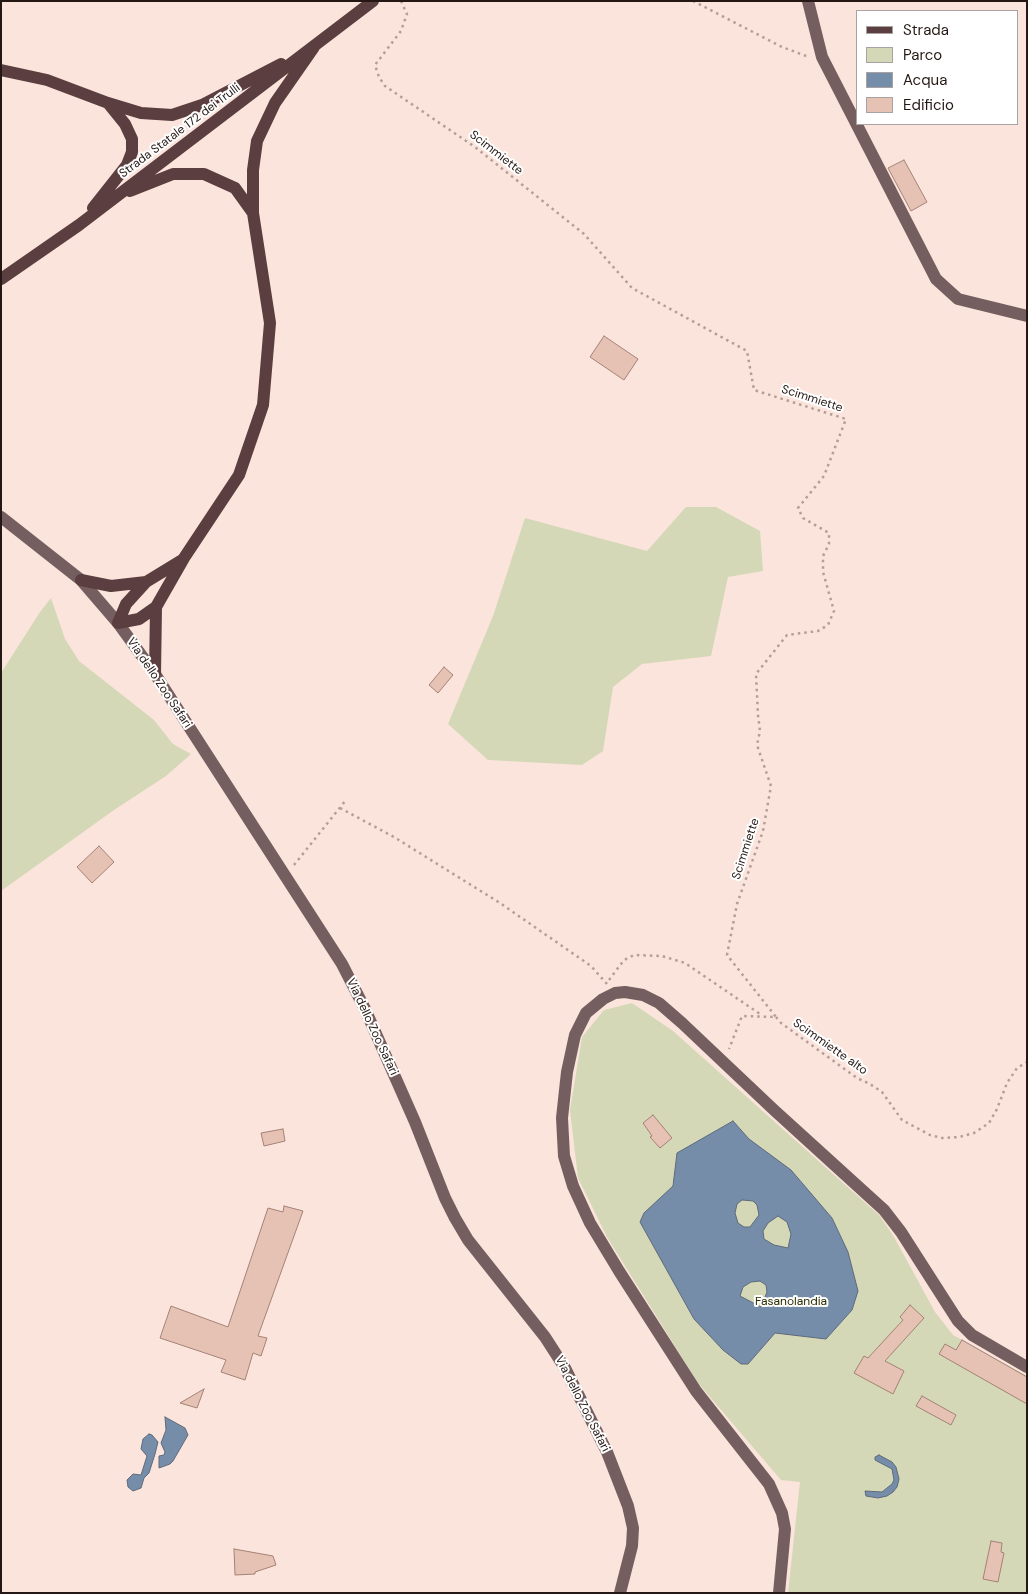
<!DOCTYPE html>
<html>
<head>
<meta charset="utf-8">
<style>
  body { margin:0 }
  #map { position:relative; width:1028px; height:1594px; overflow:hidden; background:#fbe4db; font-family:"DM Sans",sans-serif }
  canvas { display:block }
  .frame { position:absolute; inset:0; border:2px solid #251814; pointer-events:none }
  .legend { position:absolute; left:856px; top:10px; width:162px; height:115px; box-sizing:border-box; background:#fff; border:1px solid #a8a3a1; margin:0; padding:6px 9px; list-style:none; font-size:15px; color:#251814 }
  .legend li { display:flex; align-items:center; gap:10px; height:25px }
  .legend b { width:25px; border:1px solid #a8a3a1 }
</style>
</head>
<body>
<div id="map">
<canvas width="1028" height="1594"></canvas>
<div class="frame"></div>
<ul class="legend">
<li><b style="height:6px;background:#5a3e40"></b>Strada</li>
<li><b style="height:14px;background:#d4d8b7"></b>Parco</li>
<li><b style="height:14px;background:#768da9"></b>Acqua</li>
<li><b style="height:14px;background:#e6c2b4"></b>Edificio</li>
</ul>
</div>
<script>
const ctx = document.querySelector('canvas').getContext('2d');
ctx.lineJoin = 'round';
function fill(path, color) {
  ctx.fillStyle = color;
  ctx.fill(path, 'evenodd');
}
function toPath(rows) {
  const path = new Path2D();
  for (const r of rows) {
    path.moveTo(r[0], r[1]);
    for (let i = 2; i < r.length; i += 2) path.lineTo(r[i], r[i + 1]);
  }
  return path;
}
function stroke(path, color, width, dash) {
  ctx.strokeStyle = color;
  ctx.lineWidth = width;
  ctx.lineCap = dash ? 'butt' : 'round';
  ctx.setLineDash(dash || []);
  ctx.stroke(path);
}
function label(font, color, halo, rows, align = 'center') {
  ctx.font = font + ' "DM Sans",sans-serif';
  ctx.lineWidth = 4;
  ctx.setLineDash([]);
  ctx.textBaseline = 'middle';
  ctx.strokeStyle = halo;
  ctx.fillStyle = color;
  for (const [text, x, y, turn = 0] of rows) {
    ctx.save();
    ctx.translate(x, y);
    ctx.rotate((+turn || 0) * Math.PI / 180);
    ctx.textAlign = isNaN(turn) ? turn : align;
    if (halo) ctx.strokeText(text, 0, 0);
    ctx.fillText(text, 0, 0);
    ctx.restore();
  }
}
fill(toPath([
  [686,507,716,507,760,531,763,571,728,577,711,656,642,664,613,687,603,751,582,765,488,760,448,724,493,616,525,518,647,551],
  [51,598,65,639,79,661,154,720,173,744,191,754,166,776,114,810,1,891,1,673,40,612],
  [632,1003,673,1031,880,1216,894,1237,935,1312,953,1335,1027,1376,1027,1593,788,1593,800,1482,781,1480,698,1383,607,1237,578,1178,570,1110,582,1037,604,1010]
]), '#d4d8b7');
const water = toPath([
  [733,1121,749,1139,791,1170,832,1218,848,1252,858,1291,852,1310,826,1339,775,1333,748,1364,741,1364,723,1350,694,1319,640,1222,644,1213,673,1186,677,1153,733,1121],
  [742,1200,753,1201,757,1205,759,1215,750,1227,744,1227,738,1223,735,1213,737,1204,742,1200],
  [778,1216,787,1222,791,1234,788,1248,774,1245,764,1239,763,1231,768,1223,778,1216],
  [760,1281,766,1285,767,1292,761,1307,740,1296,743,1287,751,1282,760,1281],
  [165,1417,185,1428,188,1435,173,1461,170,1464,159,1468,159,1456,164,1455,165,1452,161,1443,166,1430,165,1417],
  [149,1434,152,1435,158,1442,155,1454,149,1473,144,1478,141,1488,133,1491,128,1487,127,1480,133,1474,141,1475,147,1456,141,1449,143,1439,149,1434],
  [879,1455,892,1462,896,1467,899,1479,897,1487,893,1492,887,1496,878,1498,866,1496,865,1491,882,1492,892,1484,894,1480,892,1469,875,1460,875,1457,879,1455]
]);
fill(water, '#768da9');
stroke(water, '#5e6a7c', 1);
const building = toPath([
  [904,160,927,202,911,211,888,168,904,160],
  [604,336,638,359,624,380,590,357,604,336],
  [444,667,453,675,438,693,429,685,444,667],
  [99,846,114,862,92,883,77,867,99,846],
  [653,1115,672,1138,660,1148,650,1137,652,1136,643,1123,653,1115],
  [283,1129,285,1141,264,1146,261,1133,283,1129],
  [284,1206,303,1211,258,1336,267,1338,261,1356,253,1353,245,1380,221,1372,226,1360,160,1338,171,1306,228,1327,268,1208,283,1212,284,1206],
  [910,1305,924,1318,885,1361,904,1371,893,1394,854,1373,864,1356,868,1358,903,1320,900,1317,910,1305],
  [962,1340,1027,1377,1027,1404,939,1354,945,1344,956,1350,962,1340],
  [204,1389,197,1408,180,1403,204,1389],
  [922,1396,956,1415,951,1425,916,1406,922,1396],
  [991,1541,1002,1543,1001,1552,1004,1553,998,1582,983,1579,991,1541],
  [234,1549,273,1556,276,1565,255,1572,255,1574,235,1575,234,1549]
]);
fill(building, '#e6c2b4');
stroke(building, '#a48276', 1);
stroke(toPath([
  [401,1,407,14,401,31,375,65,379,77,385,86,475,147,584,234,632,288,747,351,754,390,846,419,824,476,798,508,803,518,829,533,829,544,823,556,823,572,834,611,828,625,818,631,787,635,756,674,758,715,760,731,757,745,771,786,763,831,737,904,727,955,776,1017,742,1016,729,1049],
  [693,1,782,47,809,57],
  [340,808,394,837,500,903,591,966,607,984],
  [294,865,346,800],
  [609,980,624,960,634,955,662,956,685,963,760,1014],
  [776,1017,781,1023,857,1078,870,1084,882,1092,902,1120,930,1135,942,1138,959,1137,974,1133,989,1123,997,1109,1007,1083,1017,1068,1027,1062]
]), '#b29f97', 2.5, [2.5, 4]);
stroke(toPath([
  [808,1,822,57,936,279,958,299,1027,316],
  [1,517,81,580,118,623,155,674,342,964,365,1009,415,1122,445,1198,455,1218,468,1240,545,1337,565,1368,607,1452,628,1506,633,1528,632,1546,620,1593],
  [779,1593,785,1529,782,1513,769,1484,696,1391,619,1271,590,1223,573,1186,564,1156,562,1118,567,1072,575,1035,586,1013,603,999,615,993,625,992,643,995,659,1003,682,1023,774,1110,884,1210,901,1232,958,1321,972,1335,1027,1367]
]), '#755e5f', 12);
stroke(toPath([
  [1,70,47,80,108,103,141,113,172,115,202,105,281,64],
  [130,191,173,174,204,174,235,188,253,213],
  [93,208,127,165,132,152,132,139,125,124,108,103],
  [1,279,79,225,373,1],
  [81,580,111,586,146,582],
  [118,623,126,604,146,582,182,560],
  [118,623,139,619,156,607],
  [155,674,156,607,184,558,239,475,263,405,270,323,253,213,253,170,257,141,275,103,314,47]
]), '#5a3e40', 12);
label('12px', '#251814', '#fff', [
  ["Strada Statale 172 dei Trulli",180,131,-37],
  ["Scimmiette",496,153,38],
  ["Scimmiette",812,399,18],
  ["Via dello Zoo Safari",159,683,56],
  ["Scimmiette",746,849,-72],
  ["Via dello Zoo Safari",372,1027,65],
  ["Scimmiette alto",830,1047,35],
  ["Via dello Zoo Safari",582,1404,63]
]);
label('12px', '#2b2e00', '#fff', [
  ["Fasanolandia",791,1302]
]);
</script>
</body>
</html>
